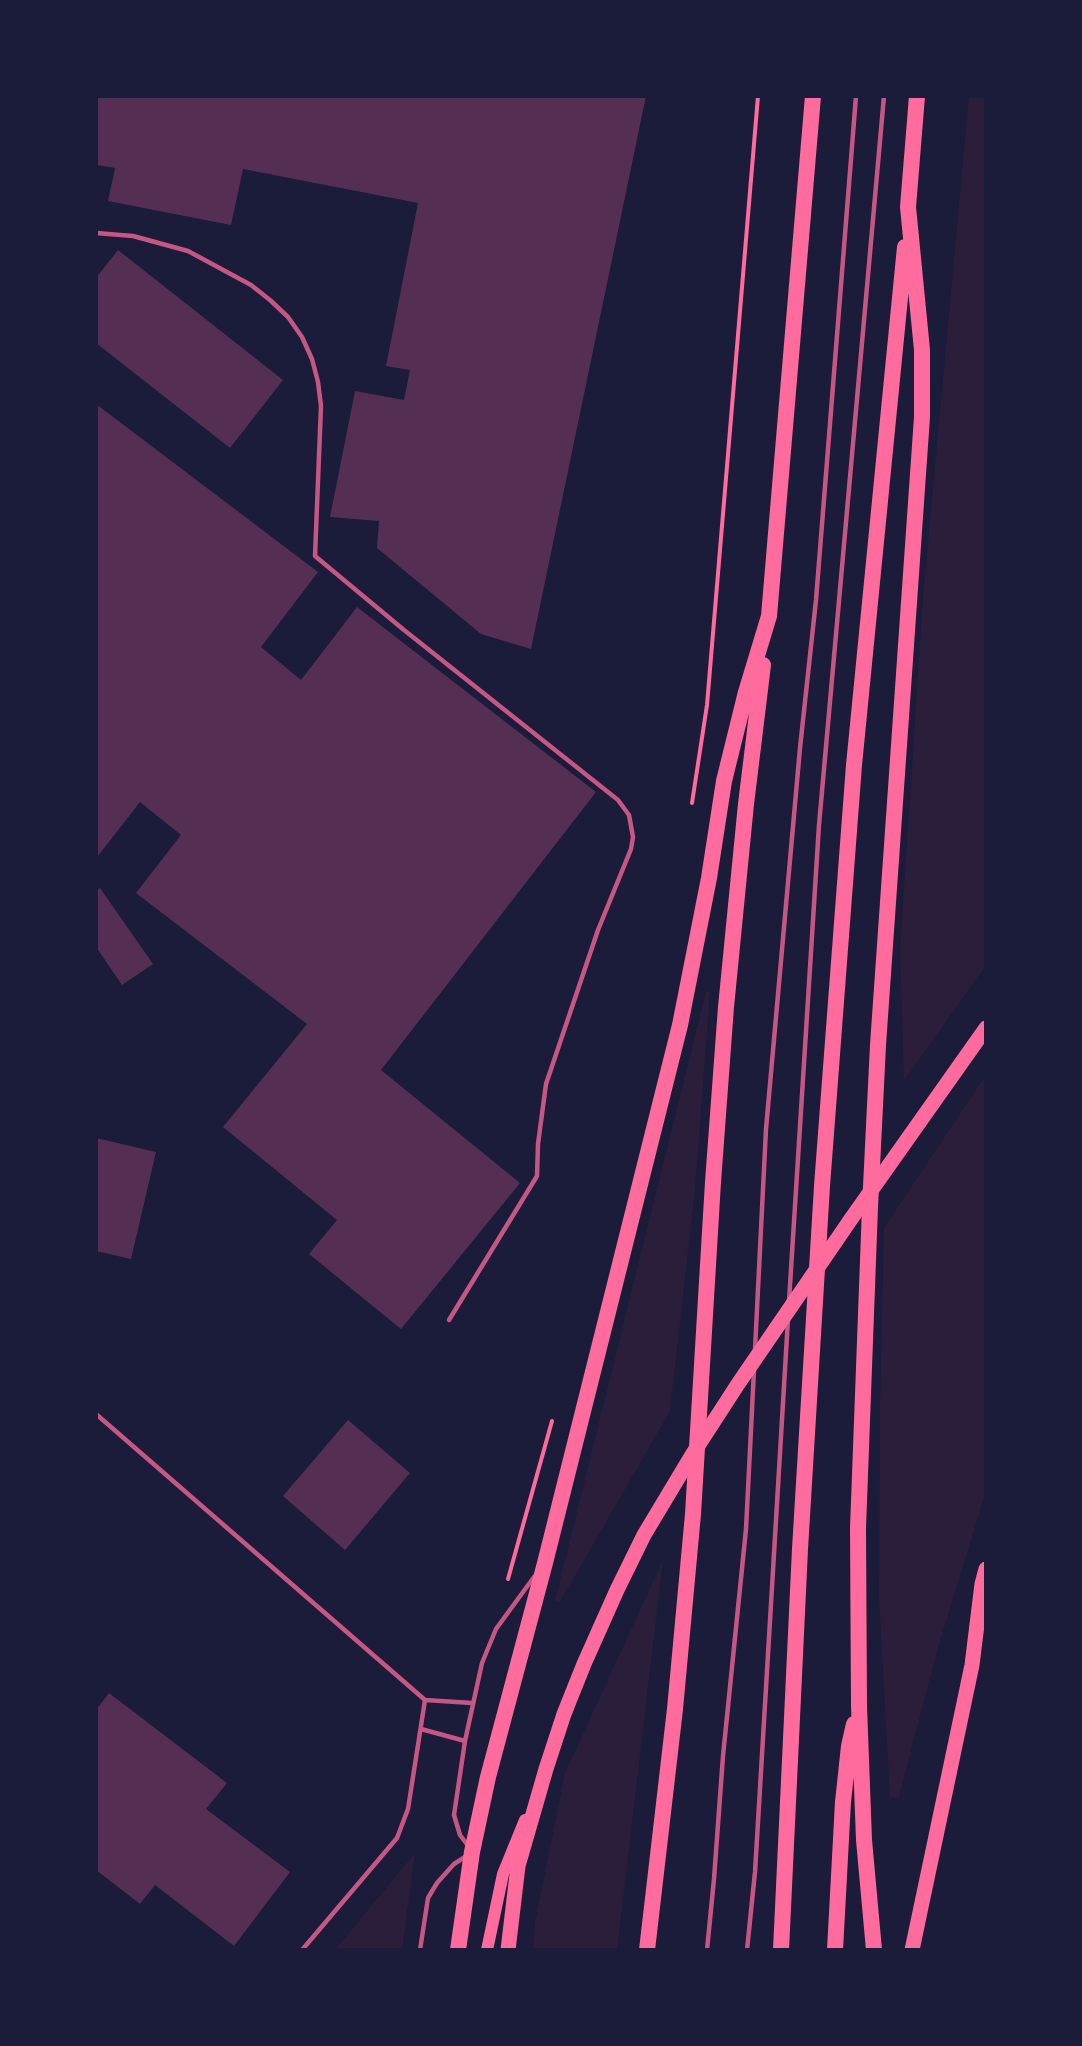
<!DOCTYPE html>
<html>
<head>
<meta charset="utf-8">
<style>
  body { margin:0 }
  #map { position:relative; width:1082px; height:2046px; overflow:hidden; background:#1b1b3a; font-family:"Golos Text",sans-serif }
  canvas { display:block }
  .frame { position:absolute; inset:0; border:98px solid #1b1b3a; pointer-events:none }
</style>
</head>
<body>
<div id="map">
<canvas width="1082" height="2046"></canvas>
<div class="frame"></div>
</div>
<script>
const ctx = document.querySelector('canvas').getContext('2d');
ctx.lineJoin = 'round';
function fill(path, color) {
  ctx.fillStyle = color;
  ctx.fill(path, 'evenodd');
}
function toPath(rows) {
  const path = new Path2D();
  for (const r of rows) {
    path.moveTo(r[0], r[1]);
    for (let i = 2; i < r.length; i += 2) path.lineTo(r[i], r[i + 1]);
  }
  return path;
}
function stroke(path, color, width, dash) {
  ctx.strokeStyle = color;
  ctx.lineWidth = width;
  ctx.lineCap = dash ? 'butt' : 'round';
  ctx.setLineDash(dash || []);
  ctx.stroke(path);
}
fill(toPath([
  [969,96,986,96,986,965,904,1081,900,950,923,597],
  [706,992,710,992,695,1189,670,1411,560,1602,555,1600],
  [986,1075,986,1491,937,1651,899,1797,890,1798,879,1600,880,1400,884,1228],
  [663,1560,617,1950,533,1950,535,1922,565,1773],
  [415,1853,402,1950,335,1950]
]), '#2a1e3b');
fill(toPath([
  [96,96,646,96,531,649,481,634,377,548,379,521,330,517,355,391,404,400,410,370,386,366,418,203,243,169,231,225,108,201,115,168,96,165],
  [118,250,283,380,230,448,96,343,96,278],
  [96,404,318,572,261,647,301,680,357,607,596,792,381,1070,520,1183,401,1329,309,1254,337,1220,223,1127,307,1024,136,893,181,835,140,802,98,856,96,855],
  [100,888,153,964,122,985,96,947,96,891],
  [96,1138,156,1152,131,1259,96,1251],
  [348,1420,410,1473,345,1550,283,1496],
  [109,1693,227,1783,206,1809,290,1872,234,1946,155,1885,140,1904,96,1870,96,1710]
]), '#542f53');
stroke(toPath([
  [692,803,707,705,758,96],
  [508,1579,552,1421]
]), '#ff6b9d', 4);
stroke(toPath([
  [96,233,133,236,188,251,251,285,270,300,288,317,302,337,312,359,318,382,321,406,315,556,404,630,618,800,629,815,633,837,631,849,598,930,546,1084,538,1144,537,1176,449,1320],
  [789,1301,819,825,884,96],
  [755,1349,766,1129,800,748,816,600,856,96],
  [96,1414,425,1700,408,1809,397,1838,302,1950],
  [425,1700,472,1703],
  [421,1729,465,1741],
  [469,1847,460,1835,454,1815,465,1741,482,1663,496,1629,534,1577],
  [420,1950,428,1898,437,1883,454,1864,468,1855],
  [707,1950,714,1879,723,1756,746,1529,754,1370],
  [747,1950,755,1872,788,1319]
]), '#c65784', 4.5);
stroke(toPath([
  [487,1950,503,1874,525,1820]
]), '#ff6b9d', 12);
stroke(toPath([
  [508,1950,518,1866,546,1769,564,1714,584,1664,617,1590,644,1535,692,1455,738,1384,851,1219,986,1028],
  [912,1950,972,1665,982,1584,986,1569]
]), '#ff6b9d', 15);
stroke(toPath([
  [458,1950,472,1852,488,1777,545,1563,680,1025,709,878,724,781,746,692,769,616,813,96],
  [647,1950,675,1709,693,1514,713,1182,726,1007,746,804,763,665],
  [781,1950,800,1549,822,1186,854,765,905,247],
  [835,1950,843,1802,849,1746,854,1724],
  [874,1950,864,1840,859,1706,858,1528,870,1207,878,1045,922,417,922,350,908,207,917,96]
]), '#ff6b9d', 16);
</script>
</body>
</html>
